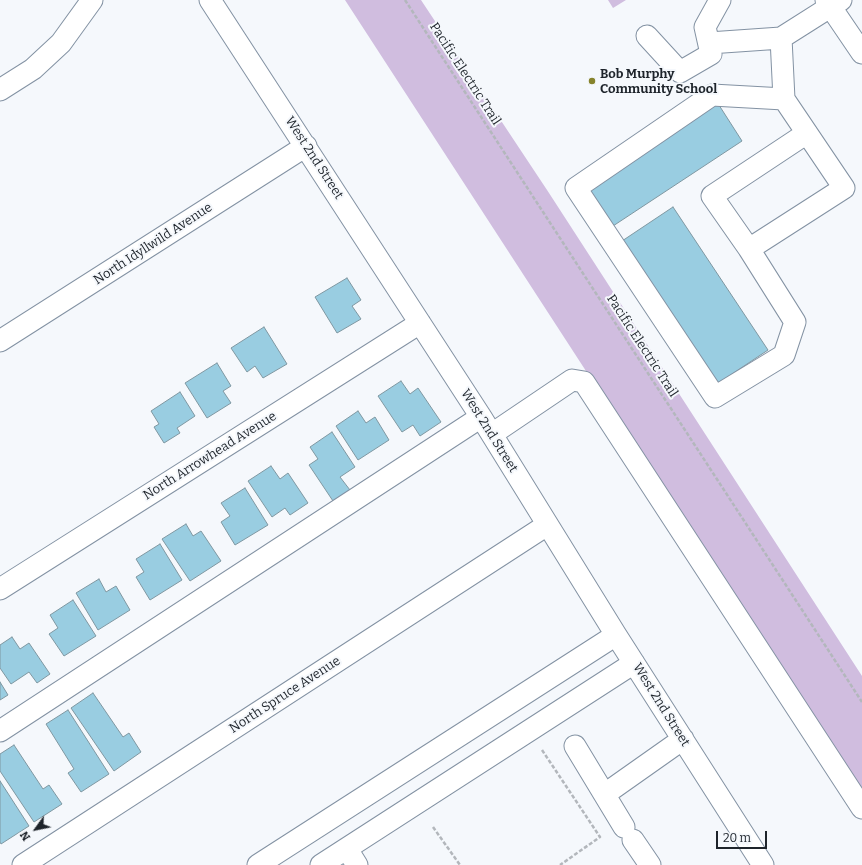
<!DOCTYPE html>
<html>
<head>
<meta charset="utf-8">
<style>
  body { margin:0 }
  #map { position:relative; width:862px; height:865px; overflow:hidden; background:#f5f8fc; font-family:Bitter,serif }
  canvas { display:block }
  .north { position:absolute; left:16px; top:809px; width:40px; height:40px; -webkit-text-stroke:3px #f5f8fc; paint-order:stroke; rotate:237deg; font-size:11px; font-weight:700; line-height:16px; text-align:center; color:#1e242b }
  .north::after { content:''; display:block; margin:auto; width:14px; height:18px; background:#1e242b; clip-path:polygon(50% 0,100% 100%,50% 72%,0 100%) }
  .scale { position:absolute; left:716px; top:831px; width:51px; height:18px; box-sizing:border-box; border:2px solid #1e242b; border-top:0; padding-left:5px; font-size:12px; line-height:14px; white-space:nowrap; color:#1e242b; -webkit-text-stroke:3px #f5f8fc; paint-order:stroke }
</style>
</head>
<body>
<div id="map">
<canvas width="862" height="865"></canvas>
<div class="north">N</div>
<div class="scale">20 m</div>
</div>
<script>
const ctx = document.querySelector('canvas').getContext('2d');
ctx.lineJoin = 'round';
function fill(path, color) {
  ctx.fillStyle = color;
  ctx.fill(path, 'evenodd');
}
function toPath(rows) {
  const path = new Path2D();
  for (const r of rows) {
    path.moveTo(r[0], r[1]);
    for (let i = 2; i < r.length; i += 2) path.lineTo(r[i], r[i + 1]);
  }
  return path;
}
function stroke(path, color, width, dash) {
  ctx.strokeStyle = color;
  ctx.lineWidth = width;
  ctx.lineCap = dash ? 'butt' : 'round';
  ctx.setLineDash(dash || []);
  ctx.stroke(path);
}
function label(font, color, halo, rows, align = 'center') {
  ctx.font = font + ' Bitter,serif';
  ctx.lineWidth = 4;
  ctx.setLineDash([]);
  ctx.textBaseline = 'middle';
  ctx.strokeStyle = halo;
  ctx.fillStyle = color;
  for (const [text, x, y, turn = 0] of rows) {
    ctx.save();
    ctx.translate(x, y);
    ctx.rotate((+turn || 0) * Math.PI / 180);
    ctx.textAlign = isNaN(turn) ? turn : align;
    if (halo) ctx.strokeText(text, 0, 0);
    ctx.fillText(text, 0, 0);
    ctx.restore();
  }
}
fill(toPath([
  [345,0,421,0,549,193,862,676,862,796],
  [608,0,626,0,613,8]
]), '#d0bddf');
const building = toPath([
  [717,102,742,141,613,226,588,187,717,102],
  [673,207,768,350,717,384,622,241,673,207],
  [347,278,361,300,352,306,361,319,337,333,315,297,347,278],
  [264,327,287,364,263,378,255,366,247,372,231,348,264,327],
  [217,363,231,386,223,391,231,403,207,418,185,383,217,363],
  [401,381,410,394,418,388,441,422,420,436,413,425,402,432,378,396,401,381],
  [180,392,195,416,177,428,180,433,164,443,154,427,159,424,151,411,180,392],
  [358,411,366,423,375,417,389,440,358,460,336,426,358,411],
  [332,432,355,467,340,477,350,490,333,501,309,465,318,459,310,447,332,432],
  [271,466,280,479,288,473,308,503,290,515,285,508,272,517,248,481,271,466],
  [245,488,268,525,235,545,221,522,230,516,221,503,245,488],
  [186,524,193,536,201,531,221,561,190,581,162,539,186,524],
  [160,544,182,580,150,600,136,577,144,572,136,559,160,544],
  [99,579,106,592,116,586,130,610,98,630,76,593,99,579],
  [73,600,96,636,64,656,49,634,58,628,50,615,73,600],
  [12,637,20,649,29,643,50,674,37,683,29,672,11,684,0,668,0,645,12,637],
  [0,682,8,695,0,700,0,682],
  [93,693,123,737,129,733,141,752,114,771,71,708,93,693],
  [68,710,109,774,81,792,68,773,74,769,46,724,68,710],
  [14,745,43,789,49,785,62,804,34,822,0,771,0,754,14,745],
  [0,781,29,826,1,844,0,842,0,781]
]);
fill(building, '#99cde1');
stroke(building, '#7f97a1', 1);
const minor = toPath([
  [210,0,481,417,616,635,763,865],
  [826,0,862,53],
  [647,36,680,72,711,54,705,27,720,0],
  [781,38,784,99,844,188,749,249,795,322,784,355,715,397,576,188,712,95,784,99],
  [709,43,781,38,841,0],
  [0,90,33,69,61,43,92,0],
  [749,249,712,196,807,133],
  [0,341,306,146],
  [492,434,572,380,584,382,862,808],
  [0,589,420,323],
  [0,731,481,417],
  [575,746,624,827],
  [605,794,683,739],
  [633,840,650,865],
  [347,849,357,865],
  [23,865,547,525],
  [258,865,616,635],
  [321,865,634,663]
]);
stroke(minor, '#8392a3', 23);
stroke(toPath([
  [405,0,862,702],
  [542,750,600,837,560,865],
  [433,827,460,865]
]), '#b3b7bc', 2.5, [4, 2]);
stroke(minor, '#fff', 21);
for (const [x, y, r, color] of [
  [592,81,4,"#86832c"]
]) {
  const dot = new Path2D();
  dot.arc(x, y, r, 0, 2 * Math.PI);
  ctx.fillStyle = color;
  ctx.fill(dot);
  stroke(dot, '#f5f8fc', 1.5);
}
label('13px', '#1e242b', '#f5f8fc', [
  ["Pacific Electric Trail",465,74,57],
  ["West 2nd Street",314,158,57],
  ["North Idyllwild Avenue",153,244,-33],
  ["Pacific Electric Trail",642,346,57],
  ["West 2nd Street",489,431,58],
  ["North Arrowhead Avenue",210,456,-32],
  ["North Spruce Avenue",285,695,-33],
  ["West 2nd Street",661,705,58]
]);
label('bold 13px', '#1e242b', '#f5f8fc', [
  ["Bob Murphy",600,74],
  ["Community School",600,89]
], 'left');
</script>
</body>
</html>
